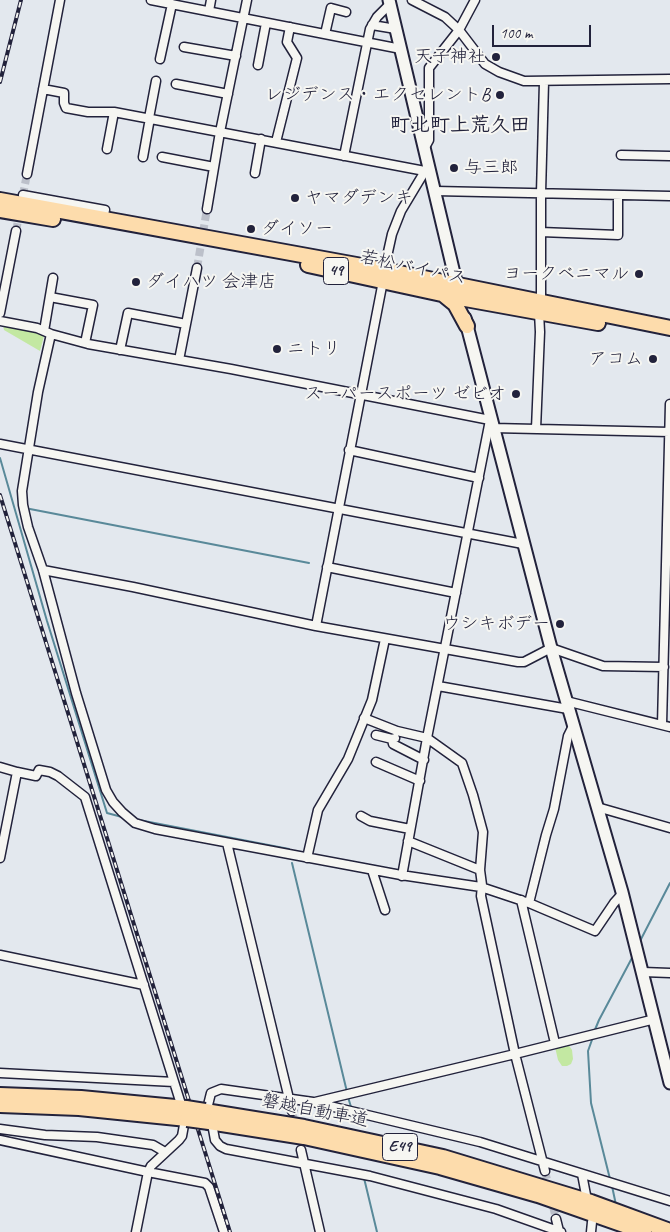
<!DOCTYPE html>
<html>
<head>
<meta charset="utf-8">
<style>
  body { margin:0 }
  #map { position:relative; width:670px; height:1232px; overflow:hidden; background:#e3e8ee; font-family:Caveat,sans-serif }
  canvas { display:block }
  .scale { position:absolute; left:492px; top:25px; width:99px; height:22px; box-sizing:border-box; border:2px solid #22223b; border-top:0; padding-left:6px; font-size:15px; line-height:18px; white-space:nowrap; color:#22223b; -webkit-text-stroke:4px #f6f6f2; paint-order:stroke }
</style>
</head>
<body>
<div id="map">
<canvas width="670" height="1232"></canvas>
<div class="scale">100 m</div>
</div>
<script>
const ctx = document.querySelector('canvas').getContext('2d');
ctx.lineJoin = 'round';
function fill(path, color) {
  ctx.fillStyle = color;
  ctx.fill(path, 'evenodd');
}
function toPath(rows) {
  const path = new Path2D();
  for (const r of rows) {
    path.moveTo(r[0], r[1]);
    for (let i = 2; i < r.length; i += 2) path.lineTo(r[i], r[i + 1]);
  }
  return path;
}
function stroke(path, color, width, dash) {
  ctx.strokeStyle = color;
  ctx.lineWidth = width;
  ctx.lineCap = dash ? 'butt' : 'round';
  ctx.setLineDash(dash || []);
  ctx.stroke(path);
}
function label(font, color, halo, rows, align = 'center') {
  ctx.font = font + ' Caveat,"Klee One",sans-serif';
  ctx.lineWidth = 4;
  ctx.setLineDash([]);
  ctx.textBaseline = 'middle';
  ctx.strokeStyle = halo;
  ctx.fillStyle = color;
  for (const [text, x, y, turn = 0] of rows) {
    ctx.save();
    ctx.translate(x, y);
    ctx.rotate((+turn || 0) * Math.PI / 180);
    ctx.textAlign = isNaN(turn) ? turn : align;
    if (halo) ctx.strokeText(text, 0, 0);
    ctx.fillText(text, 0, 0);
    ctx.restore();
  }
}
fill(toPath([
  [3,325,32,329,43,333,44,336,40,351,4,330],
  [568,1044,572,1050,573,1059,571,1064,567,1066,562,1066,558,1060,555,1047]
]), '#c3e8a2');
stroke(toPath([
  [0,458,47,621,107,813,122,817],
  [30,509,309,563],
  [139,820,289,849],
  [292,863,347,1092],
  [639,943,670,883],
  [594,1032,599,1020,633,956],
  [593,1037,588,1051,591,1103,610,1179],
  [348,1097,351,1107],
  [364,1178,377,1232],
  [612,1186,616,1205]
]), '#598999', 2);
stroke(toPath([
  [16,231,27,174],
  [197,268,207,209],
  [292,1111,301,1150],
  [545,1171,556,1219]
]), '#bcc0ca', 8, [8, 4]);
const street = toPath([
  [151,0,401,49],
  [412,0,445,17,459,30,485,64,499,72,524,81,670,79],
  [209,11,211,0],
  [372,25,396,29],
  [325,34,331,8,346,12],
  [184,47,236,56],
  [160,59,172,4],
  [258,65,266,23],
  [176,84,228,94],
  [43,89,64,93,64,103,66,108,88,112,114,112,430,172],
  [149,118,156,81],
  [276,142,297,58,287,42,290,27],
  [107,149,114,112],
  [424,149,429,140,429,68,459,30,475,0],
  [621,155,670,156],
  [344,156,370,29,377,17,390,4],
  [143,157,150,118],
  [162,157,214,167],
  [255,173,261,139],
  [27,174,60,0],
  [435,191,670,196],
  [23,195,105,210,103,219],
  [207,209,220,132,247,0],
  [541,232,618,235,618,195],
  [384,270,392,234,401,211,425,171],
  [50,297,93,305,85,343],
  [541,301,541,193,544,82],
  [0,313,16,231],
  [0,321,37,328,51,334,88,344,231,369,490,420,427,738,402,876],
  [44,331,53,278],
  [51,334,38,392,22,491,23,505,28,527,43,570,76,693,106,790,113,802,122,812,135,823,155,829,401,875,481,887,529,903,595,931,614,903,622,894],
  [120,350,128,313,186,324],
  [179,360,197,268],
  [493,428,670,432],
  [536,429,540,332,539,312],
  [0,444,523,544],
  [349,450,479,478],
  [327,567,456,593],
  [43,570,133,587,316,626,518,662,524,662,551,648,603,666,664,667],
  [316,626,383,281],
  [438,686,568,709],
  [566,701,670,727],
  [364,718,397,731,427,738,462,763,473,795,483,832,480,870,482,885,481,896,515,1054,545,1171],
  [662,725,670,404],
  [376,735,392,739,395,738],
  [392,739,393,744,424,760],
  [376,762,420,781],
  [0,767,17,772],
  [597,807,670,828],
  [361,816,370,821,410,829],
  [408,841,480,870],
  [227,843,292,1111],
  [0,858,17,772,36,776,39,770,50,772,58,776,85,797,180,1101],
  [307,858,318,810,348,759,372,700,385,639],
  [372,870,385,910],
  [521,900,555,1043],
  [529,903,546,835,554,809,568,736,573,726],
  [0,955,144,985],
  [643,972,670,973],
  [0,1073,174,1082],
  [315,1102,515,1054,655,1019],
  [208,1105,211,1093,221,1089,313,1102,480,1142,670,1201],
  [0,1129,45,1135,97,1137,153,1145,165,1152],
  [213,1129,215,1140,220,1146,226,1149,370,1176,496,1209,561,1232],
  [0,1140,148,1172,205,1183,209,1187,224,1232],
  [301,1150,320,1232],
  [582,1174,586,1195],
  [556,1219,559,1231],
  [136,1232,148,1172,151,1166,179,1140,182,1136,184,1125],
  [591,1232,592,1222]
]);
const secondary = toPath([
  [389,0,458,290],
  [465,318,551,648,622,892,670,1083]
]);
const highway = toPath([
  [0,200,384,270,670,328],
  [0,210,53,219],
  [308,265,460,298,598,323],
  [444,295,455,304,467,326],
  [0,1095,81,1098,186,1108],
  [0,1105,79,1108,187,1119],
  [205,1111,304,1127,443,1157,591,1202,670,1231],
  [209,1122,304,1137,440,1167,538,1195,644,1232]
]);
stroke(street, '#22223b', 11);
stroke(secondary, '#22223b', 15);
stroke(highway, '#22223b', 18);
stroke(street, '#f6f6f2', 8);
stroke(secondary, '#f6f6f2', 11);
stroke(highway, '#fddcac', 14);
const rail = toPath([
  [0,82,21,0],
  [0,495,230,1232]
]);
stroke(rail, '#22223b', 4);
stroke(rail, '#f6f6f2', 2, [5.5]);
const highwayBridge = toPath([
  [186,1108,205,1111],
  [187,1119,209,1122]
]);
stroke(highwayBridge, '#22223b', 18, []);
stroke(highwayBridge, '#fddcac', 14);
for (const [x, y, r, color] of [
  [496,57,5,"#22223b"],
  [500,95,5,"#22223b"],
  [454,168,5,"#22223b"],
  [295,198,5,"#22223b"],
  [251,229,5,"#22223b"],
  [639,274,5,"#22223b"],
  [136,282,5,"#22223b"],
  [277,349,5,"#22223b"],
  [653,359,5,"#22223b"],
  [516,394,5,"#22223b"],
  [560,624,5,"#22223b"]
]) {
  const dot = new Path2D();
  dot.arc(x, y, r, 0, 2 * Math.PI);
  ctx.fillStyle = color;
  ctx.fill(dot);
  stroke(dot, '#f6f6f2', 2);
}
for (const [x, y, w] of [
  [336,271,25],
  [400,1147,35]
]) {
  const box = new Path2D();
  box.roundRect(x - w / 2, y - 13.5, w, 27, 4);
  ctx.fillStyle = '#f6f6f2';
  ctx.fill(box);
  stroke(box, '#22223b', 1);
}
label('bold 16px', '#22223b', null, [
  ["49",336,271],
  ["E49",400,1147]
]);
label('18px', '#22223b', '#f6f6f2', [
  ["天子神社",486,57],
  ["レジデンス・エクセレントB",490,95],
  ["与三郎",464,168,"left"],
  ["ヤマダデンキ",305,198,"left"],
  ["ダイソー",261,229,"left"],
  ["ヨークベニマル",629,274],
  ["ダイハツ 会津店",146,282,"left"],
  ["ニトリ",287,349,"left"],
  ["アコム",643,359],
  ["スーパースポーツ ゼビオ",506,394],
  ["ウシキボデー",550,624]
], 'right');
label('18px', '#22223b', '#f6f6f2', [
  ["若松バイパス",413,268,12],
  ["磐越自動車道",315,1111,11]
]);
label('bold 20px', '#22223b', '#f6f6f2', [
  ["町北町上荒久田",460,126]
]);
</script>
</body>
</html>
